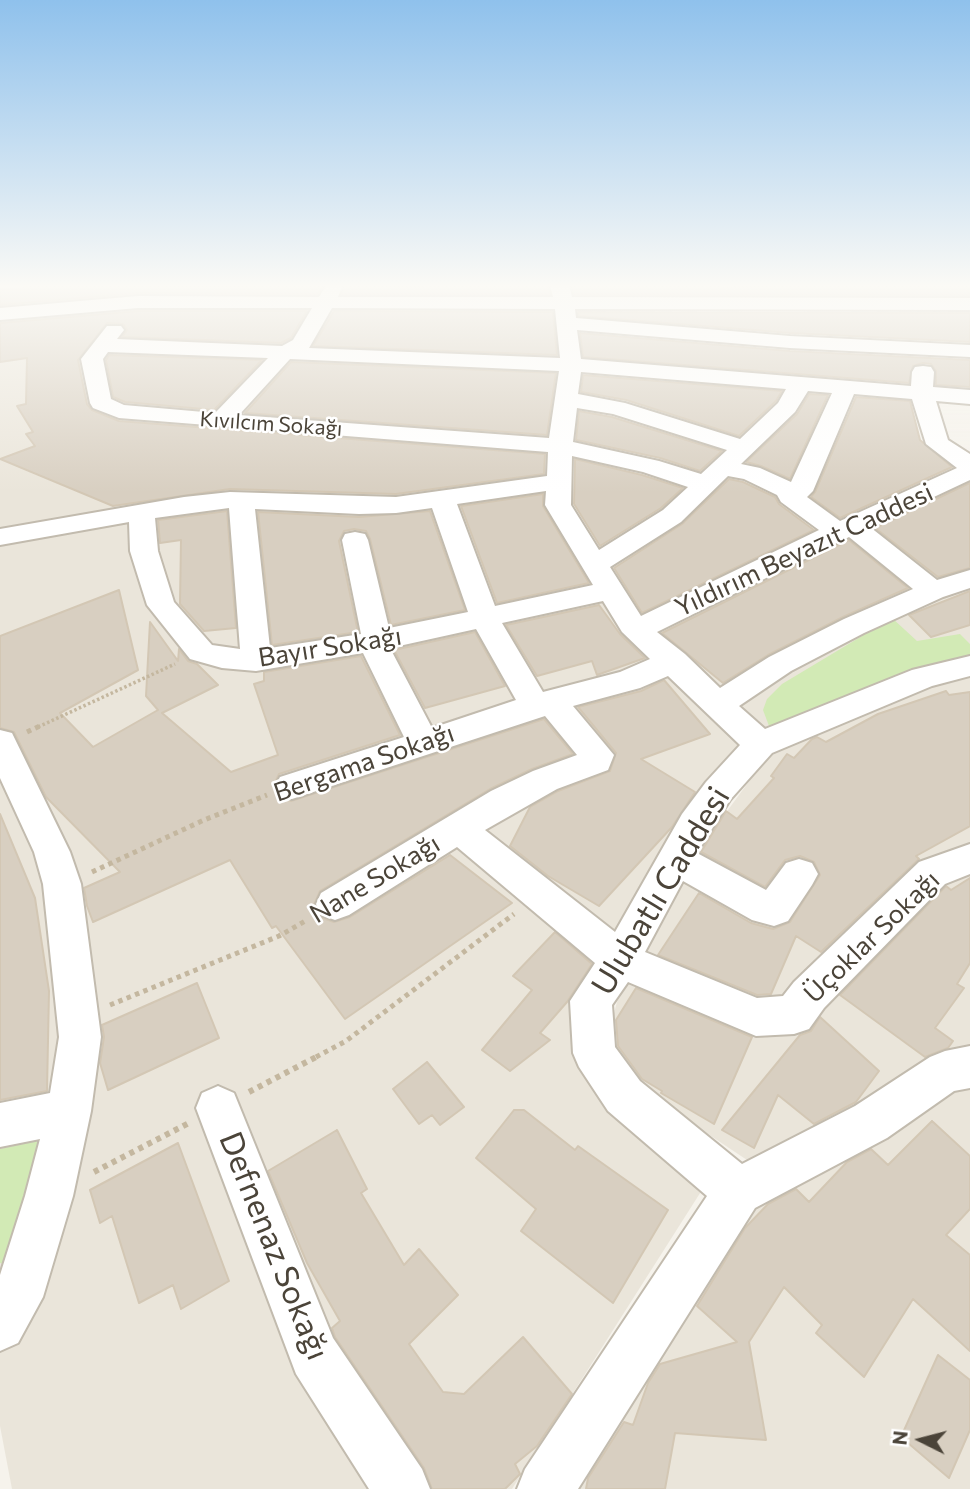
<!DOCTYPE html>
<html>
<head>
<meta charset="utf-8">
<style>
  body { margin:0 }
  #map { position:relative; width:970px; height:1489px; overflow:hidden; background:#f6f3ec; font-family:Commissioner,sans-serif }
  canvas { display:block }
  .north { position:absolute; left:886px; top:1405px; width:70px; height:70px; -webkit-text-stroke:5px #fff; paint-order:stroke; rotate:276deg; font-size:19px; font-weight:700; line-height:28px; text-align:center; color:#4b4439 }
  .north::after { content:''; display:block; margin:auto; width:24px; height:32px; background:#4b4439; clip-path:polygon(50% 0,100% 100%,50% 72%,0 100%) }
</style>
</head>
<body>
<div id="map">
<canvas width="970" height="1489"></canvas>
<div class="north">N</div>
</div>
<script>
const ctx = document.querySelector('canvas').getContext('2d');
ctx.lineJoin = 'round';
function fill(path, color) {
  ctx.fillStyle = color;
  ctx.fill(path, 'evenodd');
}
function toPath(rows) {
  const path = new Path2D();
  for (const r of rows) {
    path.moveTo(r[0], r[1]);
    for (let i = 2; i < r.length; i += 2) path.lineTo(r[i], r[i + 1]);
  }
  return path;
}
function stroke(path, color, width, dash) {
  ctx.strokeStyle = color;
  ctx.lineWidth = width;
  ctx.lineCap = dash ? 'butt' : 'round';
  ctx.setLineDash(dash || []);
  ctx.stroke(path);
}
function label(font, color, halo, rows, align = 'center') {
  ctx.font = font + ' Commissioner,sans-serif';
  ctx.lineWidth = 5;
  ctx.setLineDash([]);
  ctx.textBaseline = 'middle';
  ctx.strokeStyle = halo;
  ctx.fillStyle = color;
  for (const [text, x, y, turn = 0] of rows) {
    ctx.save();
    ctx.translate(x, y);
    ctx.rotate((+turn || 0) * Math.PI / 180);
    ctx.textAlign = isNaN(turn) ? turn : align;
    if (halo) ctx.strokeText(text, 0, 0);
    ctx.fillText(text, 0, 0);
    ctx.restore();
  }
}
fill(toPath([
  [0,284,552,284,557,299,0,309],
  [563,284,970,284,970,300,571,299],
  [559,305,566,368,551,468,624,623,745,742,576,999,709,1179,512,1489,12,1489,0,1426,0,316,124,306],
  [970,477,970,1489,579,1489,753,1204,747,1160,636,1086,607,1039,617,1002,706,840,772,750,649,632]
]), '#eae5da');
fill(toPath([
  [892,618,917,641,960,634,970,644,970,657,780,731,769,726,763,710,767,699,782,684],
  [49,1138,4,1264,0,1263,0,1149]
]), '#d2eab5');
const building = toPath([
  [26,284,223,286,324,284,318,294,138,293,0,305,0,290,23,289,26,284],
  [345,284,423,287,423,284,548,285,550,294,342,294,345,284],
  [572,284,720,284,722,288,797,284,970,284,970,295,574,294,572,284],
  [138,311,307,311,291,338,281,343,122,337,127,330,123,324,107,323,78,360,87,404,92,410,119,421,545,454,544,474,396,494,230,489,113,506,0,459,35,446,26,434,33,432,17,406,26,404,27,358,0,362,0,323,138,311],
  [334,311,553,312,557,355,313,346,334,311],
  [578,312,970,313,970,342,790,333,578,316,578,312],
  [580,333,790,351,970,360,970,387,936,385,936,371,931,364,923,363,913,366,909,383,583,357,580,333],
  [109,355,262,360,214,410,125,402,113,397,106,360,109,355],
  [291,362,556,373,547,435,245,413,291,362],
  [583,375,782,391,776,401,739,436,626,400,581,392,583,375],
  [809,394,828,395,790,479,761,466,746,462,797,414,809,394],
  [856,397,910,401,920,440,952,467,840,518,811,497,815,492,856,397],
  [579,411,612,417,722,451,700,471,660,458,576,440,579,411],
  [575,459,642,475,683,488,661,508,600,546,574,504,575,459],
  [729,479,743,482,775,497,779,504,814,530,642,613,614,568,682,524,729,479],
  [970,483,970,568,938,577,875,528,970,483],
  [543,494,543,506,589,583,497,603,461,506,543,494],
  [227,511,236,628,204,631,180,604,181,540,160,543,158,520,227,511],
  [430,511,465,610,391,625,370,539,366,531,354,529,344,531,339,541,358,632,272,645,258,512,359,517,430,511],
  [849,540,908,588,843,617,768,655,723,683,662,633,849,540],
  [119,590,138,670,60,713,93,747,158,710,146,696,150,622,178,661,179,649,188,661,197,664,218,685,162,713,231,772,278,755,254,684,264,681,264,672,361,656,400,735,279,774,273,787,279,797,291,801,544,719,573,754,532,769,490,789,320,891,314,905,320,917,334,922,350,917,450,855,512,903,345,1019,276,926,272,928,230,860,93,922,87,906,84,888,120,872,46,797,14,732,0,728,0,636,119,590],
  [970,591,970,625,931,637,909,615,970,591],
  [599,605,620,634,645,658,597,675,592,661,537,676,506,625,599,605],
  [475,632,505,686,425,708,394,650,475,632],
  [664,680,710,734,641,759,695,792,672,827,599,906,548,876,510,846,530,807,558,791,610,771,616,753,578,707,641,691,664,680],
  [946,691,949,695,970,692,970,826,916,856,919,859,821,952,796,936,771,994,757,995,658,955,699,893,751,923,773,929,790,922,820,875,814,862,800,856,785,860,765,887,701,852,726,811,737,819,774,778,771,776,787,754,794,758,812,739,817,737,826,742,878,714,946,691],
  [0,814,35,898,49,991,47,1091,0,1100,0,814],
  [970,878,970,963,957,984,964,988,935,1028,953,1041,948,1048,925,1057,840,995,946,886,951,890,970,878],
  [555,932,592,964,567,1002,540,1033,550,1040,510,1071,482,1050,532,990,513,976,555,932],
  [197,983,219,1038,108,1090,100,1063,104,1037,102,1025,197,983],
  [636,988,752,1037,714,1124,661,1093,662,1091,642,1079,618,1046,616,1020,636,988],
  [820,1017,879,1071,856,1102,814,1124,778,1095,754,1148,722,1130,800,1035,811,1031,820,1017],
  [427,1062,464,1107,440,1125,432,1115,419,1124,393,1089,427,1062],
  [514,1110,524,1110,575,1150,578,1146,668,1210,613,1303,521,1231,536,1209,476,1158,514,1110],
  [932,1121,970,1156,970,1209,946,1235,970,1255,970,1351,913,1299,864,1377,816,1333,822,1325,784,1287,749,1342,766,1440,675,1433,665,1489,586,1489,588,1478,624,1422,633,1425,648,1383,660,1364,737,1342,697,1306,745,1228,768,1204,796,1189,809,1202,847,1162,871,1149,888,1165,932,1121],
  [337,1130,367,1189,361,1193,404,1265,419,1249,458,1295,409,1344,443,1392,464,1394,523,1337,572,1394,537,1446,515,1464,520,1474,505,1489,432,1489,424,1468,335,1337,332,1328,340,1321,307,1263,268,1171,337,1130],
  [178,1143,229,1281,181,1309,173,1285,139,1303,112,1216,100,1223,90,1190,178,1143],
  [938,1355,970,1380,970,1430,949,1478,901,1437,938,1355]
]);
fill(building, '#d8cfc1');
stroke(building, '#d3c7b4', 2);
const minor = toPath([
  [327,284,343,284,338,297,553,297,550,284,569,284,572,297,970,298,970,310,575,309,576,318,790,336,970,345,970,357,790,348,577,330,581,359,911,386,912,372,915,367,923,366,931,367,934,372,933,387,970,390,970,404,936,401,948,440,970,454,970,480,870,527,937,580,970,570,970,588,943,597,864,633,791,671,739,706,765,729,912,670,970,656,970,676,932,686,772,753,730,800,697,853,766,890,786,863,799,859,812,863,818,874,812,885,788,921,774,926,752,920,683,881,645,952,757,998,783,996,794,982,919,862,970,844,970,874,945,884,824,1008,809,1029,794,1034,756,1036,628,982,612,1005,615,1047,640,1081,742,1164,855,1106,930,1057,945,1051,970,1046,970,1088,954,1091,887,1138,755,1208,578,1489,517,1489,525,1469,707,1196,608,1111,579,1067,573,1053,570,1001,595,963,457,847,349,915,335,920,321,915,316,904,321,893,491,791,533,771,577,755,545,716,292,799,280,795,275,786,280,777,404,737,363,653,256,671,222,668,190,659,147,605,130,551,129,522,0,545,0,529,184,497,230,492,396,497,547,476,548,452,119,418,93,408,90,403,81,359,107,326,121,326,124,330,117,339,282,346,293,340,312,308,138,308,0,320,0,308,138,296,319,297,327,284],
  [332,308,555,309,560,358,309,348,332,308],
  [108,352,268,358,215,413,124,405,111,399,103,359,108,352],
  [290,359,559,371,549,438,239,415,290,359],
  [581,372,786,389,778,403,740,439,625,403,578,394,581,372],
  [808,391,832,393,791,482,760,468,741,464,795,412,808,391],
  [854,394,912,399,926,444,957,468,840,521,807,497,813,491,854,394],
  [577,408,613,414,727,450,701,474,659,461,573,442,577,408],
  [572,456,643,472,688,487,663,510,599,550,571,505,572,456],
  [728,476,744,479,777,495,781,502,819,530,641,616,610,567,681,522,728,476],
  [546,491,545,505,593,585,495,606,457,504,546,491],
  [229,508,240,649,212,645,174,602,158,551,155,518,229,508],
  [432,508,468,612,389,628,368,540,365,534,355,532,345,534,342,540,361,634,270,648,255,509,359,514,396,513,432,508],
  [849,537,913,589,844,619,769,657,720,688,685,654,657,632,849,537],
  [603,601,622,632,650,659,620,672,543,692,502,623,603,601],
  [476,629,516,700,432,728,390,648,476,629],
  [668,676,740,745,706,782,682,814,615,932,485,830,557,789,608,770,614,755,573,706,640,688,668,676],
  [0,730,12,733,70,852,81,884,101,1037,91,1111,73,1196,43,1297,18,1343,0,1351,0,1275,25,1196,40,1139,0,1147,0,1103,50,1093,59,1037,43,884,34,852,0,778,0,730],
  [218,1086,234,1093,333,1338,422,1469,430,1489,369,1489,296,1374,196,1108,202,1093,218,1086]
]);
stroke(minor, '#c2bbae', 4);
stroke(toPath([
  [38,727,175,664]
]), '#c4b79f', 3.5, [2.5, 2.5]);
stroke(toPath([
  [27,732,42,725],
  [92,872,204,820,267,795],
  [110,1005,279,936,307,920],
  [316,1057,346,1041,514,914]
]), '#c4b79f', 5, [4.5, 4.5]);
stroke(toPath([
  [249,1092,320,1055],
  [94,1172,189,1123]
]), '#c4b79f', 6, [5, 5]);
fill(minor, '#fff');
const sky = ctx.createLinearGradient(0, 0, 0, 493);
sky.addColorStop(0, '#8fc1ec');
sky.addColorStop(0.58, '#fbfaf6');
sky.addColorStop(1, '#fbfaf600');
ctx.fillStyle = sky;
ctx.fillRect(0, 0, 970, 493);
label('21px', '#4b4439', '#fff', [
  ["Kıvılcım Sokağı",271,424,4]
]);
label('26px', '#4b4439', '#fff', [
  ["Yıldırım Beyazıt Caddesi",804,550,-25],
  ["Bayır Sokağı",330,647,-9],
  ["Bergama Sokağı",364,763,-19],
  ["Nane Sokağı",375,879,-31],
  ["Üçoklar Sokağı",872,937,-44]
]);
label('32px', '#4b4439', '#fff', [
  ["Ulubatlı Caddesi",661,891,-59],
  ["Defnenaz Sokağı",274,1246,68]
]);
</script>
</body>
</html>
